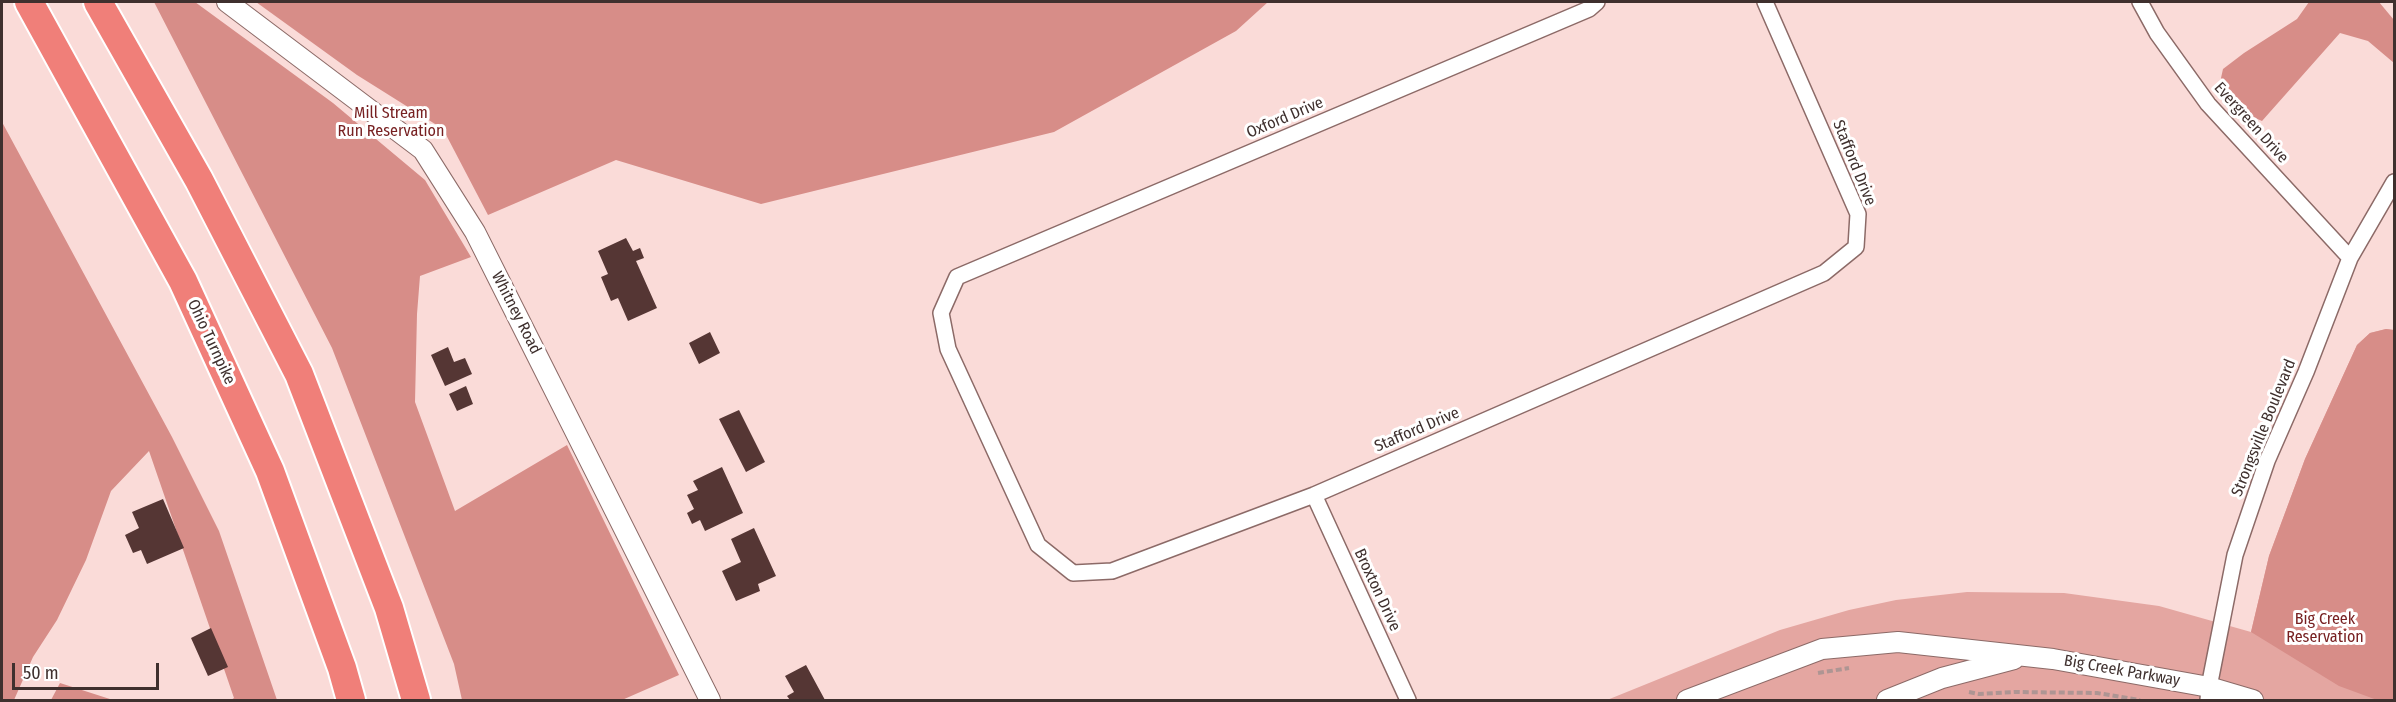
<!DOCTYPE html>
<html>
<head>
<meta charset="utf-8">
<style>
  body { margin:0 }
  #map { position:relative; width:2396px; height:702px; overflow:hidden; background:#fadbd8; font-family:"Fira Sans Condensed",sans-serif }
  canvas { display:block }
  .frame { position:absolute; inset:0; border:3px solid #3f302e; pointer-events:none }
  .scale { position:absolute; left:12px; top:663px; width:147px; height:27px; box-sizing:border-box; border:3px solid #3f302e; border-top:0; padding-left:8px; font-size:18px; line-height:21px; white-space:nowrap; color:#3f302e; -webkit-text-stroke:4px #fff; paint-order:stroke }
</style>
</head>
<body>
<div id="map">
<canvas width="2396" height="702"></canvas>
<div class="frame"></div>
<div class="scale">50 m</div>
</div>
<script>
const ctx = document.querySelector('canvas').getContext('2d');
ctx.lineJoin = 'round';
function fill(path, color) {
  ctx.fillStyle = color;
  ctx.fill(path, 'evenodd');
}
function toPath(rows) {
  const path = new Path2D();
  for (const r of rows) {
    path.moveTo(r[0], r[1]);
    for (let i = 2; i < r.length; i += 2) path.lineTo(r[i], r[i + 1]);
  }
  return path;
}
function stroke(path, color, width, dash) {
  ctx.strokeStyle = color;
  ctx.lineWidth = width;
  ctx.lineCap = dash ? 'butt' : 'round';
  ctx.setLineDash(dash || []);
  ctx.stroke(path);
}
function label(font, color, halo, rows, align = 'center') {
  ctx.font = font + ' "Fira Sans Condensed",sans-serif';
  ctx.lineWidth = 6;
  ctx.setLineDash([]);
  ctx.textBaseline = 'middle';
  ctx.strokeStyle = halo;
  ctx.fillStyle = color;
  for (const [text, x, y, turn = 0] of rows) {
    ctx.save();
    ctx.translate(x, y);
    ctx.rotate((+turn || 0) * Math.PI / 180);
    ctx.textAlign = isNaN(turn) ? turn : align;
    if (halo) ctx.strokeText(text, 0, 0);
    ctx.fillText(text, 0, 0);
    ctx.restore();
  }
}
fill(toPath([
  [2386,329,2394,330,2394,700,1607,700,1780,630,1849,610,1896,600,1967,592,2064,593,2159,606,2251,632,2269,556,2305,459,2357,345,2370,333]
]), '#e4a6a1');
fill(toPath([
  [154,2,195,2,333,103,425,180,471,257,420,276,417,314,415,402,455,511,567,445,679,675,622,700,462,700,454,664,332,348],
  [256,2,1268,2,1236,31,1054,132,761,204,616,160,488,215,443,129,357,75],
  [2309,2,2379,2,2394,20,2394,63,2368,41,2340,33,2262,121,2246,114,2221,78,2223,69,2244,53,2297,19],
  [2,122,172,437,219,531,277,700,231,700,234,698,149,451,111,491,86,560,57,620,33,657,14,700,2,700],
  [2386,329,2394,330,2394,700,2377,700,2339,686,2251,632,2269,556,2305,459,2357,345,2370,333],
  [60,683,113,700,51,700]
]), '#d78d88');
fill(toPath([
  [626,238,633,251,640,248,644,258,636,261,657,308,628,321,618,298,611,301,601,277,608,274,598,251],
  [710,332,720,353,699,364,689,343],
  [448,347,454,362,465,358,472,374,445,386,431,355],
  [466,386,473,404,457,411,449,394],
  [739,410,765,462,746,472,719,419],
  [722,467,743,513,705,531,700,520,692,524,687,513,694,509,687,495,698,490,693,481],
  [163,499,184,548,147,564,141,550,133,553,125,535,139,528,132,512],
  [754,528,776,576,758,584,760,591,736,601,722,571,741,562,731,539],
  [211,628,228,667,208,676,191,638],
  [806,665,825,700,790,700,787,696,794,692,785,676]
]), '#553634');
const minor = toPath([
  [1597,2,1589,9,957,277,941,313,948,349,1038,545,1073,573,1112,571,1314,495,1824,273,1856,247,1858,214,1765,2],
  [2140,2,2157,33,2208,104,2350,258],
  [1314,495,1408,700],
  [2208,700,2209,687,2235,555,2267,461,2306,372,2350,258,2394,182]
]);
const tertiary = toPath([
  [227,2,423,150,475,232,710,700],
  [1687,700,1822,649,1898,642,2053,659,2209,687,2253,700],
  [1887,700,1942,678,2014,659]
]);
const motorway = toPath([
  [29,2,183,281,270,471,342,668,351,700],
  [98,2,199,180,299,374,389,608,416,700]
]);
stroke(minor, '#8c6a67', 18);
stroke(tertiary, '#8c6a67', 22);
stroke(motorway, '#fff', 32);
stroke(toPath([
  [1818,673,1849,668],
  [1969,692,1979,694,2015,692,2097,693,2140,700]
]), '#ae9593', 4, [6, 3]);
stroke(minor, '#fff', 15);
stroke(tertiary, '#fff', 20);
stroke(motorway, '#f07f79', 28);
label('16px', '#772021', '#fff', [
  ["Mill Stream",391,114],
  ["Run Reservation",391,132],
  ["Big Creek",2325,620],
  ["Reservation",2325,638]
]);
label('16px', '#3f302e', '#fff', [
  ["Oxford Drive",1285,118,-23],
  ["Evergreen Drive",2251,123,48],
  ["Stafford Drive",1854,163,68],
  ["Whitney Road",516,313,63],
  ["Ohio Turnpike",211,342,65],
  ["Strongsville Boulevard",2264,428,-68],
  ["Stafford Drive",1417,430,-23],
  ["Broxton Drive",1377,590,65],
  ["Big Creek Parkway",2122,671,10]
]);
</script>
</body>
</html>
